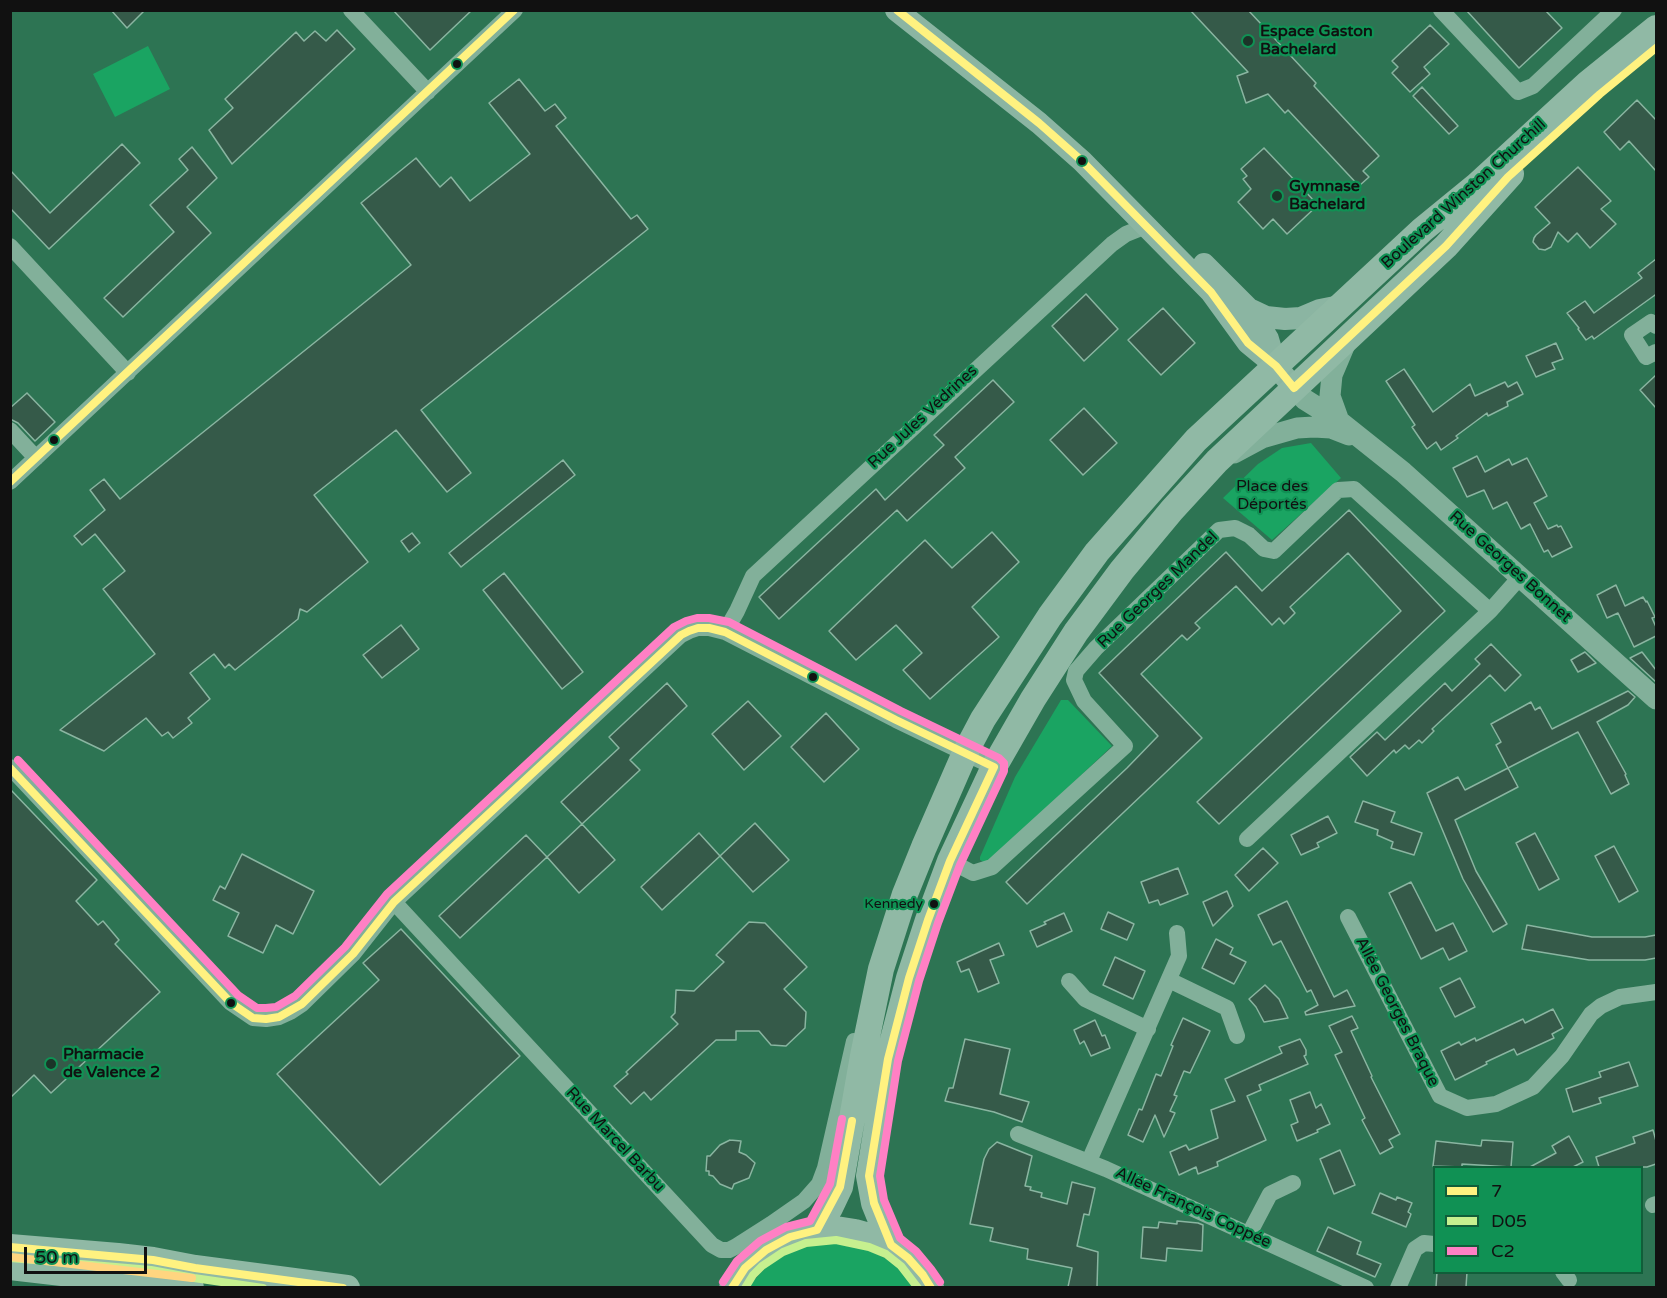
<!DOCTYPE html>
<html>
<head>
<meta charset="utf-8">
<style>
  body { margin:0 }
  #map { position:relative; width:1667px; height:1298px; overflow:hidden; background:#2d7453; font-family:"Varela Round",sans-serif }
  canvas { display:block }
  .frame { position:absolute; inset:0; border:12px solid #111; pointer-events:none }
  .legend { position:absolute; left:1433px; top:1166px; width:210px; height:108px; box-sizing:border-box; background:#109154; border:2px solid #105e39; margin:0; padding:8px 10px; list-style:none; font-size:18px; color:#111 }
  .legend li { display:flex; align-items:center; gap:12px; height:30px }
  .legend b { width:30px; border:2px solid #105e39 }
  .scale { position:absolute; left:24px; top:1247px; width:123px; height:27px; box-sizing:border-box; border:3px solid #111; border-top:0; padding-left:8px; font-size:18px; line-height:21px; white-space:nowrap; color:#111; -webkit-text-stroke:4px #109154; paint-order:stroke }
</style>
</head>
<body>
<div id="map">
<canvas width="1667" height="1298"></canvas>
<div class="frame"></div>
<ul class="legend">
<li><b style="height:8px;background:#fff280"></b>7</li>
<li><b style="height:8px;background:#c6f08f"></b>D05</li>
<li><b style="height:8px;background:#ff80c4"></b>C2</li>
</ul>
<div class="scale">50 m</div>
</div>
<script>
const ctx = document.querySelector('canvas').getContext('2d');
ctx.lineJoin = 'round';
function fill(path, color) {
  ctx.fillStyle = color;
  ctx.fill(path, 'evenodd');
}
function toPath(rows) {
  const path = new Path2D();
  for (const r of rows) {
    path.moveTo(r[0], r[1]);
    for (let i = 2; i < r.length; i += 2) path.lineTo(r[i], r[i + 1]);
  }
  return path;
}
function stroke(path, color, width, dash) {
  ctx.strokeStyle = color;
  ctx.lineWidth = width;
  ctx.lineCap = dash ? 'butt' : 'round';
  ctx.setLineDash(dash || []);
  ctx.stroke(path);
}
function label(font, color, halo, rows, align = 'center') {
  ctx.font = font + ' "Varela Round",sans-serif';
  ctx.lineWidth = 4.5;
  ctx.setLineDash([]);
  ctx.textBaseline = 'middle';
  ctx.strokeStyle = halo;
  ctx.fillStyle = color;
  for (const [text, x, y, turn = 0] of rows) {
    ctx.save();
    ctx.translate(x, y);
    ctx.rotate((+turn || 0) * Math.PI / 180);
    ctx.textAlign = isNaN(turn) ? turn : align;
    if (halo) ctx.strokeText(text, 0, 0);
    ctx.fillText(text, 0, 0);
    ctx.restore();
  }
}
fill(toPath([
  [148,46,170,89,115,117,93,74],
  [1311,443,1341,478,1272,540,1223,498,1258,464,1282,448],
  [1061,700,1068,700,1112,746,991,860,985,863,980,860,980,857,1015,777],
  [830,1242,862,1247,891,1261,915,1283,917,1288,747,1288,769,1264,798,1248]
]), '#1aa462');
const building = toPath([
  [111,10,145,10,127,28,111,10],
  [393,10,472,10,430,50,393,10],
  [1190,10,1248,10,1316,83,1314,86,1379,156,1363,171,1369,177,1359,186,1288,110,1285,113,1268,94,1246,103,1237,76,1248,72,1190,10],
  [1466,10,1545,10,1562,28,1519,68,1466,10],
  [1430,25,1449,44,1424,67,1430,74,1410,92,1392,73,1398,67,1392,61,1430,25],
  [337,30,355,49,232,164,209,130,233,108,225,99,296,32,304,41,315,31,326,41,337,30],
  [519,79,545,111,555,104,566,118,556,126,631,219,637,215,648,229,421,410,471,473,447,492,396,430,314,495,368,562,307,612,300,609,298,619,235,670,229,664,225,668,214,654,190,673,210,699,188,718,192,723,173,738,168,732,162,736,146,718,104,751,60,730,155,654,103,589,125,571,95,534,82,545,74,536,105,510,90,490,104,479,120,499,411,265,361,203,416,158,440,187,451,177,470,201,530,154,489,103,519,79],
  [1422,87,1458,126,1449,134,1413,96,1422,87],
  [1637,100,1656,120,1656,171,1629,141,1620,150,1604,132,1637,100],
  [122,144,140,163,49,249,10,208,10,170,50,213,122,144],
  [192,147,217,178,187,207,211,233,123,317,104,298,174,232,150,205,188,170,179,159,192,147],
  [1264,148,1318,205,1287,234,1273,219,1263,229,1238,202,1251,189,1243,179,1247,176,1241,169,1264,148],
  [1578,167,1611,201,1601,209,1616,224,1590,248,1577,233,1568,242,1558,232,1551,247,1545,250,1539,249,1533,242,1534,238,1536,235,1550,223,1535,207,1578,167],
  [1656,259,1656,297,1655,295,1594,339,1592,336,1586,340,1578,329,1579,328,1567,313,1585,301,1594,313,1642,278,1638,273,1656,259],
  [1086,294,1118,329,1084,361,1052,326,1086,294],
  [1163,308,1195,343,1161,375,1128,340,1163,308],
  [1556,343,1563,359,1552,363,1555,369,1536,377,1526,356,1556,343],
  [1404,369,1433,412,1470,384,1475,396,1505,382,1508,387,1517,382,1523,394,1507,402,1508,406,1488,416,1487,413,1456,436,1458,438,1441,450,1436,442,1427,449,1412,427,1415,425,1386,381,1404,369],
  [1656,375,1656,408,1640,390,1656,375],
  [993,380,1014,402,955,457,965,468,907,521,897,510,779,619,759,597,876,489,885,500,944,445,934,435,993,380],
  [27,393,55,422,35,441,18,423,10,419,10,408,27,393],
  [1084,408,1117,443,1083,475,1050,440,1084,408],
  [1477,456,1485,472,1509,459,1512,465,1527,458,1547,496,1534,503,1548,529,1557,525,1558,527,1561,526,1572,547,1552,557,1548,550,1544,552,1530,524,1521,529,1507,502,1493,509,1484,490,1467,497,1453,468,1477,456],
  [563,460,575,475,461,567,449,553,563,460],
  [1349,510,1445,611,1219,824,1197,802,1401,611,1348,553,1290,607,1295,613,1284,624,1279,618,1272,625,1236,586,1195,623,1200,628,1187,640,1182,635,1141,674,1202,738,1027,904,1006,882,1127,768,1158,736,1099,673,1226,552,1262,591,1349,510],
  [992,532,1019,562,972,607,999,637,930,699,903,670,922,653,896,625,856,660,829,631,925,540,952,568,992,532],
  [412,533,420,543,409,552,401,541,412,533],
  [504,573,583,672,562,689,483,590,504,573],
  [1616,585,1625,606,1643,597,1646,602,1647,601,1655,617,1652,618,1656,627,1656,636,1634,647,1618,613,1607,618,1597,595,1616,585],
  [401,625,419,649,382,678,363,655,401,625],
  [1491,644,1521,675,1505,691,1490,675,1432,729,1434,731,1422,743,1419,740,1409,749,1405,745,1396,753,1394,750,1367,776,1350,757,1377,732,1385,740,1445,683,1452,691,1480,664,1475,659,1491,644],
  [1585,652,1596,663,1578,672,1571,660,1585,652],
  [1642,652,1656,670,1656,682,1630,658,1642,652],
  [667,683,687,706,630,760,640,770,582,824,561,802,619,748,609,737,667,683],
  [1628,691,1635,697,1628,705,1597,722,1626,774,1625,775,1629,784,1611,794,1578,732,1508,768,1496,745,1501,742,1491,724,1531,702,1535,710,1540,707,1552,729,1628,691],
  [748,701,781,736,744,770,712,734,748,701],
  [826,713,859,749,824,782,791,747,826,713],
  [1508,768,1518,787,1455,820,1476,871,1507,924,1493,932,1463,879,1427,793,1458,777,1465,790,1508,768],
  [10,789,97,880,76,901,98,925,103,921,119,940,115,944,160,992,51,1093,34,1075,10,1098,10,789],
  [1363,801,1395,812,1391,822,1422,833,1414,855,1391,848,1393,842,1377,835,1378,830,1355,822,1363,801],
  [1328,816,1337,833,1317,843,1319,847,1301,855,1291,835,1328,816],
  [755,823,789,860,753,892,720,856,755,823],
  [582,824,615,860,579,893,547,857,582,824],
  [699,833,720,856,662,910,641,887,699,833],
  [1535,833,1559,879,1539,890,1516,843,1535,833],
  [526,835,547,857,460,938,439,916,526,835],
  [1614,846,1638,891,1619,902,1595,856,1614,846],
  [1263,848,1278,863,1249,891,1235,875,1263,848],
  [242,854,314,891,293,934,276,925,263,953,228,936,239,913,213,900,220,886,225,889,242,854],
  [1178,868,1188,894,1160,905,1158,900,1149,903,1141,882,1178,868],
  [1411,882,1436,931,1453,923,1467,951,1449,960,1443,948,1421,959,1389,893,1411,882],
  [1227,891,1233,906,1213,926,1203,902,1227,891],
  [1287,901,1334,997,1347,990,1355,1006,1306,1015,1305,1012,1318,1005,1311,990,1307,992,1281,941,1273,945,1258,915,1287,901],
  [1108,912,1134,924,1127,940,1101,929,1108,912],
  [1064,913,1072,931,1037,947,1030,931,1046,924,1044,922,1064,913],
  [749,922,765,923,807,967,784,989,806,1012,805,1028,786,1046,771,1045,759,1031,736,1031,736,1040,716,1040,651,1100,644,1092,631,1104,614,1086,628,1074,626,1072,678,1024,671,1017,675,1013,676,990,694,991,724,962,716,955,749,922],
  [1527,925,1592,937,1645,937,1656,935,1656,958,1645,960,1589,960,1522,949,1527,925],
  [401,929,520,1056,380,1185,277,1074,379,980,363,963,401,929],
  [1216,939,1233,948,1230,954,1246,962,1234,984,1202,968,1216,939],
  [999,943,1004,955,990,960,999,983,978,992,969,969,961,972,957,962,999,943],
  [1115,957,1145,971,1133,999,1103,985,1115,957],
  [1460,978,1475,1007,1455,1017,1440,988,1460,978],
  [1265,985,1279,999,1288,1018,1264,1022,1256,1007,1249,999,1265,985],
  [1553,1009,1563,1028,1552,1034,1554,1038,1517,1055,1514,1049,1486,1062,1487,1064,1455,1080,1441,1051,1459,1042,1461,1045,1475,1038,1476,1041,1523,1019,1525,1023,1553,1009],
  [1352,1016,1358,1028,1351,1031,1372,1076,1371,1077,1400,1134,1389,1140,1393,1147,1380,1154,1362,1120,1365,1118,1335,1055,1342,1052,1329,1026,1352,1016],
  [1183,1018,1210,1031,1190,1073,1184,1071,1174,1095,1177,1096,1170,1111,1175,1113,1164,1137,1155,1115,1143,1142,1128,1135,1139,1109,1142,1110,1156,1074,1161,1076,1173,1046,1171,1045,1183,1018],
  [1095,1020,1102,1036,1105,1035,1110,1048,1091,1056,1084,1041,1080,1044,1074,1030,1095,1020],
  [965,1039,1010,1049,1000,1094,1029,1102,1022,1122,994,1112,945,1101,949,1088,953,1088,965,1039],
  [1300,1039,1306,1050,1306,1055,1304,1056,1308,1064,1259,1085,1261,1090,1247,1096,1266,1140,1217,1162,1218,1166,1198,1174,1196,1167,1179,1175,1170,1152,1186,1145,1189,1150,1218,1138,1211,1110,1235,1101,1225,1079,1282,1053,1279,1047,1300,1039],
  [1629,1062,1638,1086,1599,1098,1601,1103,1573,1112,1566,1089,1601,1077,1599,1072,1629,1062],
  [1310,1092,1316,1108,1321,1104,1330,1124,1317,1130,1318,1132,1297,1141,1291,1125,1298,1122,1290,1100,1310,1092],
  [1653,1130,1656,1141,1656,1164,1647,1167,1599,1167,1596,1157,1635,1143,1633,1137,1653,1130],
  [1569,1136,1583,1162,1573,1167,1530,1167,1556,1153,1552,1146,1569,1136],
  [730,1140,741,1141,739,1152,746,1155,755,1163,749,1178,734,1184,732,1189,720,1184,713,1176,709,1175,709,1171,706,1171,707,1156,710,1156,720,1145,730,1140],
  [1482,1140,1513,1142,1511,1167,1462,1164,1462,1167,1433,1166,1436,1141,1481,1146,1482,1140],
  [997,1142,1032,1156,1025,1186,1031,1187,1030,1190,1042,1193,1041,1197,1067,1204,1072,1182,1095,1188,1089,1215,1084,1214,1077,1246,1098,1252,1097,1287,1068,1287,1072,1268,1027,1259,1028,1249,990,1241,993,1228,970,1224,984,1159,989,1149,997,1142],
  [1340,1150,1355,1185,1334,1194,1320,1159,1340,1150],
  [1380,1193,1396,1200,1397,1197,1412,1203,1408,1212,1411,1214,1406,1227,1372,1213,1380,1193],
  [1177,1221,1198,1223,1203,1225,1202,1251,1167,1248,1166,1261,1141,1258,1143,1227,1158,1228,1159,1222,1177,1224,1177,1221],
  [1328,1227,1361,1242,1357,1254,1381,1264,1375,1277,1317,1251,1328,1227],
  [1437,1272,1467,1272,1466,1287,1436,1287,1437,1272]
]);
fill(building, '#355a49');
stroke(building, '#8ab5a1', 1.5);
stroke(toPath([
  [351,10,428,92],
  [1441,10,1518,92,1533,86,1614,10],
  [10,246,128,373],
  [1656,326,1651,322,1632,335,1646,357,1656,352],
  [10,430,36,458],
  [10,482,515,10],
  [725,632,737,611,753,576,1112,244,1126,234,1146,226],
  [10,767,231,1003,253,1018,266,1019,279,1017,290,1012,302,1004,353,954,394,902,681,635,689,631,698,628,709,628,725,632,896,720,994,767],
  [1247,839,1490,611,1521,576],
  [950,861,973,873,992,867,1125,746,1084,701,1074,680,1076,671,1096,648,1219,530,1235,528,1249,535,1264,549,1274,551,1338,490,1354,489,1490,611],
  [394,902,712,1245,721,1250,729,1250,735,1247,771,1224,804,1201,819,1184,825,1168,854,1041],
  [1348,917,1440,1096,1467,1108,1496,1104,1533,1087,1562,1056,1591,1014,1601,1006,1620,997,1656,992],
  [1169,980,1227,1008,1237,1036],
  [1069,981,1085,999,1148,1029],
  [1018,1134,1106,1169,1366,1288],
  [1089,1161,1179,956,1177,933],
  [1653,1205,1656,1204],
  [1249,1234,1270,1194,1293,1183],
  [1563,1272,1569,1280],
  [1398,1288,1415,1249,1424,1243,1434,1244]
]), '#82b09a', 16);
stroke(toPath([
  [1304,399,1339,421,1403,472,1656,699],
  [1339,421,1330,396,1332,375,1346,342],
  [1234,453,1262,438,1297,428,1314,427,1331,428,1349,435]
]), '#82b09a', 21);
stroke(toPath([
  [896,10,1039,123,1082,161,1211,292,1248,343,1276,366,1294,388],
  [1204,264,1249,309,1268,339,1276,366],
  [1249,309,1266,317,1285,319,1301,318,1320,310,1340,306]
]), '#8bb5a2', 22);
stroke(toPath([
  [817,1230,830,1208,840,1187,863,1056,881,969,905,894,924,847,965,753,983,719,1050,616,1097,552,1196,440,1422,230,1477,185,1588,83,1656,28],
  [891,1245,874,1203,869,1176,888,1059,909,978,928,920,950,861,994,767,1033,699,1076,632,1122,570,1172,510,1217,461,1446,246,1511,174],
  [10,1247,118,1256,153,1260,195,1268,347,1288],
  [10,1267,191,1288],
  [732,1288,745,1268,755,1258,778,1243,803,1233,836,1229,855,1232,873,1237,891,1245,908,1258,923,1275,931,1288]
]), '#90b9a5', 26);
stroke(toPath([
  [897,10,1039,123,1082,161,1211,292,1248,343,1276,366,1294,388,1446,246,1508,177,1600,94,1656,48],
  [10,482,514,10],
  [10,768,231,1003,253,1018,266,1019,279,1017,302,1004,353,954,394,902,681,635,689,631,698,628,709,628,725,632,896,720,994,767,950,861,928,920,909,978,888,1059,869,1176,874,1203,891,1245,908,1258,923,1275,931,1288],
  [10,1247,153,1260,195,1268,343,1288],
  [732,1288,745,1268,766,1250,790,1237,817,1230,840,1187,852,1121]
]), '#fff280', 8);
stroke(toPath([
  [10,1258,151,1270,194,1278,263,1288],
  [745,1288,753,1275,762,1266,783,1252,806,1243,836,1240,869,1247,886,1254,901,1266,918,1288]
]), '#c6f08f', 8);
stroke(toPath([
  [18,760,238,995,257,1008,266,1008,276,1007,295,996,345,947,387,894,674,627,686,621,697,618,709,618,729,622,901,711,999,758,1004,763,1004,771,960,865,938,923,919,981,898,1061,880,1176,884,1200,900,1238,916,1251,931,1269,940,1282],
  [723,1282,737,1261,760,1241,786,1227,810,1221,830,1184,842,1119]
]), '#ff80c4', 8);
stroke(toPath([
  [11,1257,192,1278]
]), '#ffd580', 8);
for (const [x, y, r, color] of [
  [1248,41,6,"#1b3428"],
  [457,64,5,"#111"],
  [1082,161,5,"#111"],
  [1277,196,6,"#1b3428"],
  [54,440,5,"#111"],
  [813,677,5,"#111"],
  [934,904,5,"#111"],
  [231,1003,5,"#111"],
  [51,1064,6,"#1b3428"]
]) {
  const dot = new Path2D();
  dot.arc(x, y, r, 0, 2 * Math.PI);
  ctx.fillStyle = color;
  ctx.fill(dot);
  stroke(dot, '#109154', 2);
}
label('14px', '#111', '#109154', [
  ["Kennedy",923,904]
], 'right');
label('bold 16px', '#111', '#109154', [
  ["Espace Gaston",1260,32],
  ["Bachelard",1260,50],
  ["Gymnase",1289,187],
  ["Bachelard",1289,205],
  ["Pharmacie",63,1055],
  ["de Valence 2",63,1073]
], 'left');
label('16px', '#111', '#109154', [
  ["Boulevard Winston Churchill",1464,194,-42],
  ["Rue Jules Védrines",923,417,-43],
  ["Rue Georges Bonnet",1510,567,42],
  ["Rue Georges Mandel",1158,590,-44],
  ["Allée Georges Braque",1397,1012,63],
  ["Rue Marcel Barbu",615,1140,47],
  ["Allée François Coppée",1193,1208,25]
]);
label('16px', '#111', '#109154', [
  ["Place des",1272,487],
  ["Déportés",1272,505]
]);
</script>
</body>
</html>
